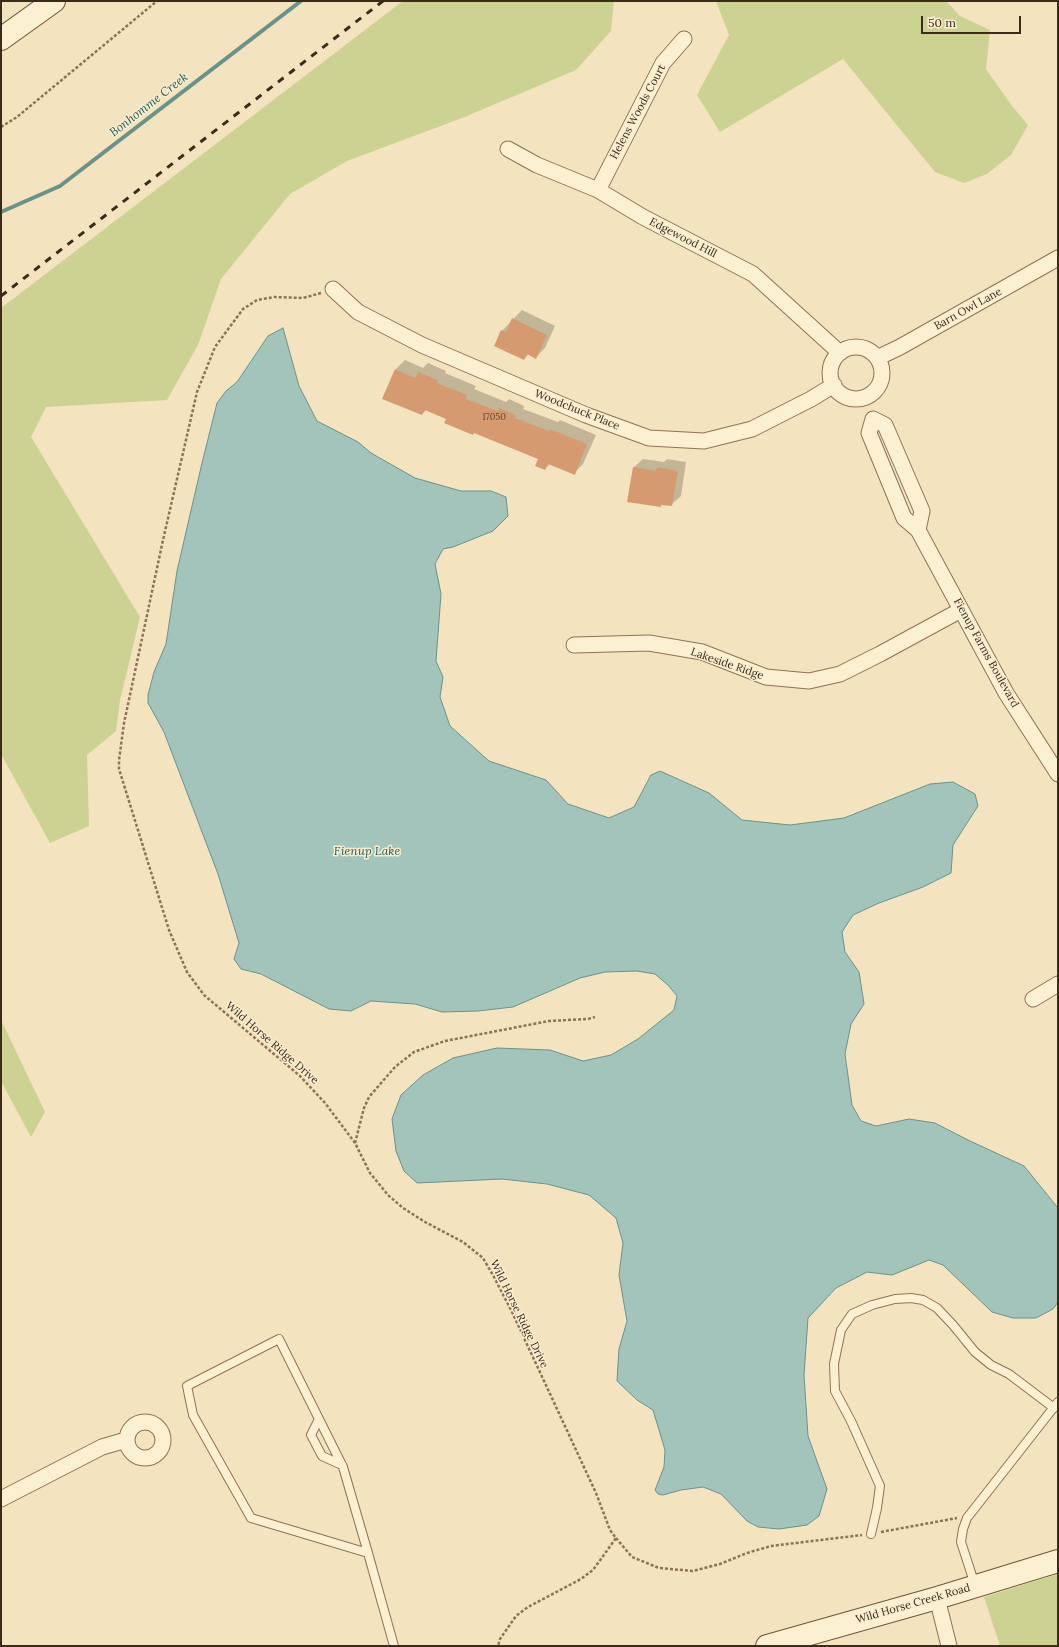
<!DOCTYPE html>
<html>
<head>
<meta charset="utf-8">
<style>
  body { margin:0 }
  #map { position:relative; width:1059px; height:1647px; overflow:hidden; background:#f3e3bf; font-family:Lora,serif }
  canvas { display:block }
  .frame { position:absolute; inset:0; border:2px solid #3b2b1b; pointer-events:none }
  .scale { position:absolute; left:921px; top:16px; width:100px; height:18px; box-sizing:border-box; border:2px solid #3b2b1b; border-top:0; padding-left:5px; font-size:12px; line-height:14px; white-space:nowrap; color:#3b2b1b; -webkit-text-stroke:3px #f9edcf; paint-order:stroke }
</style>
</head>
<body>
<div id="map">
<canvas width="1059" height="1647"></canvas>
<div class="frame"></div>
<div class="scale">50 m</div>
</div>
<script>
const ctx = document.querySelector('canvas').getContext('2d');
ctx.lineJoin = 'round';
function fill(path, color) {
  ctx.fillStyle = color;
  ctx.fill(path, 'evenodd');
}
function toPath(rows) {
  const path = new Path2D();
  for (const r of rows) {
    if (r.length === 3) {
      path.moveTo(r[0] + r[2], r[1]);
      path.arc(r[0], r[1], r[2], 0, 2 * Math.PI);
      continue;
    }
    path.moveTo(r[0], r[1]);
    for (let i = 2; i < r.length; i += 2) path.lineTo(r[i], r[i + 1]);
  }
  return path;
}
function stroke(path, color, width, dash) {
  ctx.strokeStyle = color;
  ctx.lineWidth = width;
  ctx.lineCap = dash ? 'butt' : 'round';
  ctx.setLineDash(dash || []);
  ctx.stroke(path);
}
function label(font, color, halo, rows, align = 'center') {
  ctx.font = font + ' Lora,serif';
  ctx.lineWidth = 3;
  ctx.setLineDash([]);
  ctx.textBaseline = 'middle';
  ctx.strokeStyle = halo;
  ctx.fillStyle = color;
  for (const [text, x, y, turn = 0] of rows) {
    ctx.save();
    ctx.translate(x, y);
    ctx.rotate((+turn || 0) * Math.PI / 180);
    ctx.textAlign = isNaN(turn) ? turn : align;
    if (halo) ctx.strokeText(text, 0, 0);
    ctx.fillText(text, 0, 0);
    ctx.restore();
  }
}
fill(toPath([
  [403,1,614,1,611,31,576,70,462,118,347,161,290,194,221,279,198,345,167,400,46,407,31,437,140,617,120,700,116,731,87,755,89,826,50,843,1,754,1,308],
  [716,1,946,1,960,16,990,30,986,69,1012,106,1028,125,1011,155,987,174,964,183,935,172,843,59,720,132,697,95,729,35],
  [1,1020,45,1112,31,1137,1,1081],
  [1058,1574,1058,1646,1000,1646,984,1597]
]), '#cbd292');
const water = toPath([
  [283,328,299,386,317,421,358,442,371,453,415,478,461,491,491,491,506,497,508,516,493,531,453,547,443,549,435,564,441,594,436,661,443,677,440,697,450,726,489,761,546,780,568,804,609,818,634,807,651,775,660,771,709,793,742,820,790,825,844,818,930,784,953,782,975,794,978,806,953,845,951,873,923,887,879,903,853,915,842,932,845,952,859,972,864,1004,851,1024,845,1054,852,1105,861,1121,876,1126,909,1119,935,1123,968,1140,1024,1166,1058,1208,1058,1302,1053,1309,1036,1318,1013,1318,992,1312,943,1265,929,1260,892,1275,867,1272,836,1288,808,1318,804,1375,808,1436,827,1489,819,1516,807,1525,779,1529,758,1527,747,1521,721,1494,703,1487,681,1490,663,1495,658,1494,655,1490,664,1467,665,1450,653,1410,637,1400,617,1381,619,1349,627,1321,619,1275,623,1243,616,1218,589,1195,547,1184,502,1179,417,1183,404,1171,396,1151,392,1119,401,1095,423,1075,453,1058,497,1048,550,1050,583,1061,611,1055,638,1039,674,1010,677,996,668,985,655,974,637,971,605,972,580,978,513,1007,478,1011,442,1012,415,1004,371,1001,351,1011,329,1009,261,974,241,969,234,959,239,943,218,874,164,732,148,703,148,695,154,672,166,644,177,571,202,463,217,403,226,391,237,382,268,336,283,328]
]);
fill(water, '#a3c4ba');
stroke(water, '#689389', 1);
fill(toPath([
  [522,310,555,326,545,348,536,357,529,354,524,359,502,331],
  [405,360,423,368,428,363,446,371,445,373,476,386,474,389,506,402,509,399,524,406,523,409,558,422,560,420,596,435,583,464,574,473,550,464,545,469,539,459,426,410,422,414,396,369],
  [643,459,664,462,667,459,686,462,681,496,671,505,662,504,660,506,633,468]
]), '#0003');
stroke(toPath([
  [1,212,60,186,301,1]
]), '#689389', 4);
fill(toPath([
  [512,318,547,335,536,359,527,354,524,360,494,346,501,330,506,332],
  [395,369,415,378,418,372,438,380,437,383,467,395,466,399,498,411,499,408,516,415,515,418,549,431,550,429,587,444,575,475,548,464,545,470,535,466,538,459,474,433,473,435,444,423,446,419,425,410,422,415,382,399],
  [633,467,656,471,657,467,678,471,672,506,661,505,661,507,627,502]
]), '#d59a70');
const lane = toPath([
  [319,1419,311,1435,322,1456,342,1465],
  [871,1534,877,1508,880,1486,851,1421,835,1391,834,1364,841,1330,852,1314,872,1305,895,1299,911,1298,923,1300,937,1308,953,1325,975,1352,991,1365,1009,1374,1054,1408],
  [368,1553,251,1518,193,1415,187,1386,279,1339,343,1467,368,1553,394,1646],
  [975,1585,961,1542,963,1529,967,1518,1058,1402]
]);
const street = toPath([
  [508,149,537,165,598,190,643,217,753,274,840,353],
  [598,190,663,63,684,39],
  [333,289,358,312,422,345,586,415,649,438,704,441,752,429,811,399,834,385],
  [856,373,26],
  [877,358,900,347,1058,258],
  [918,530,922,511,885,425,873,419,869,433,904,518,918,530,1006,693,1058,774],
  [574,645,649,643,702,652,766,677,809,681,840,674,880,654,961,610],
  [1033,999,1058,984],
  [145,1440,18],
  [1,1499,102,1447,126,1440],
  [937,1598,949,1646]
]);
const secondary = toPath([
  [1,39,54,1],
  [767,1646,937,1598,1058,1561]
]);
stroke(lane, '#8e7355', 10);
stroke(street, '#8e7355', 17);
stroke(secondary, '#6f5438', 24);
stroke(toPath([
  [1,127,17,117,157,1],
  [321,293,303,298,274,297,257,300,243,309,215,347,197,392,163,540,124,723,119,760,119,769,169,930,187,972,204,995,300,1076,325,1103,355,1143,370,1173,388,1195,403,1208,425,1222,463,1242,483,1258,494,1277,512,1312,596,1493,610,1530,616,1538,593,1570,581,1579,528,1607,516,1616,500,1639,498,1646],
  [355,1143,364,1108,369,1097,395,1067,414,1052,445,1041,549,1021,588,1019,595,1017],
  [881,1532,957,1518],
  [616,1538,632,1557,659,1568,693,1571,720,1564,747,1553,771,1546,862,1535]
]), '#8e7355', 2.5, [3, 2]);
stroke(lane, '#fcf0d3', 8);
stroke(street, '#fcf0d3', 15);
stroke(secondary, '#fcf0d3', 22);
stroke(toPath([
  [1,296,383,1]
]), '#3b2b1b', 3, [7, 7]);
label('9px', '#624730', null, [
  ["17050",494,417]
]);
label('11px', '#3b2b1b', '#f9edcf', [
  ["Helens Woods Court",638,112,-62],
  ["Edgewood Hill",683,238,27],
  ["Barn Owl Lane",968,309,-29],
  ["Woodchuck Place",577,410,22],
  ["Fienup Farms Boulevard",986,653,61],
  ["Lakeside Ridge",727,664,19],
  ["Wild Horse Ridge Drive",272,1043,41],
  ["Wild Horse Ridge Drive",519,1314,64],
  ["Wild Horse Creek Road",913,1604,-16]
]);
label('italic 12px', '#295d5a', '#f9edcf', [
  ["Bonhomme Creek",149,105,-38],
  ["Fienup Lake",367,852]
]);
</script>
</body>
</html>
